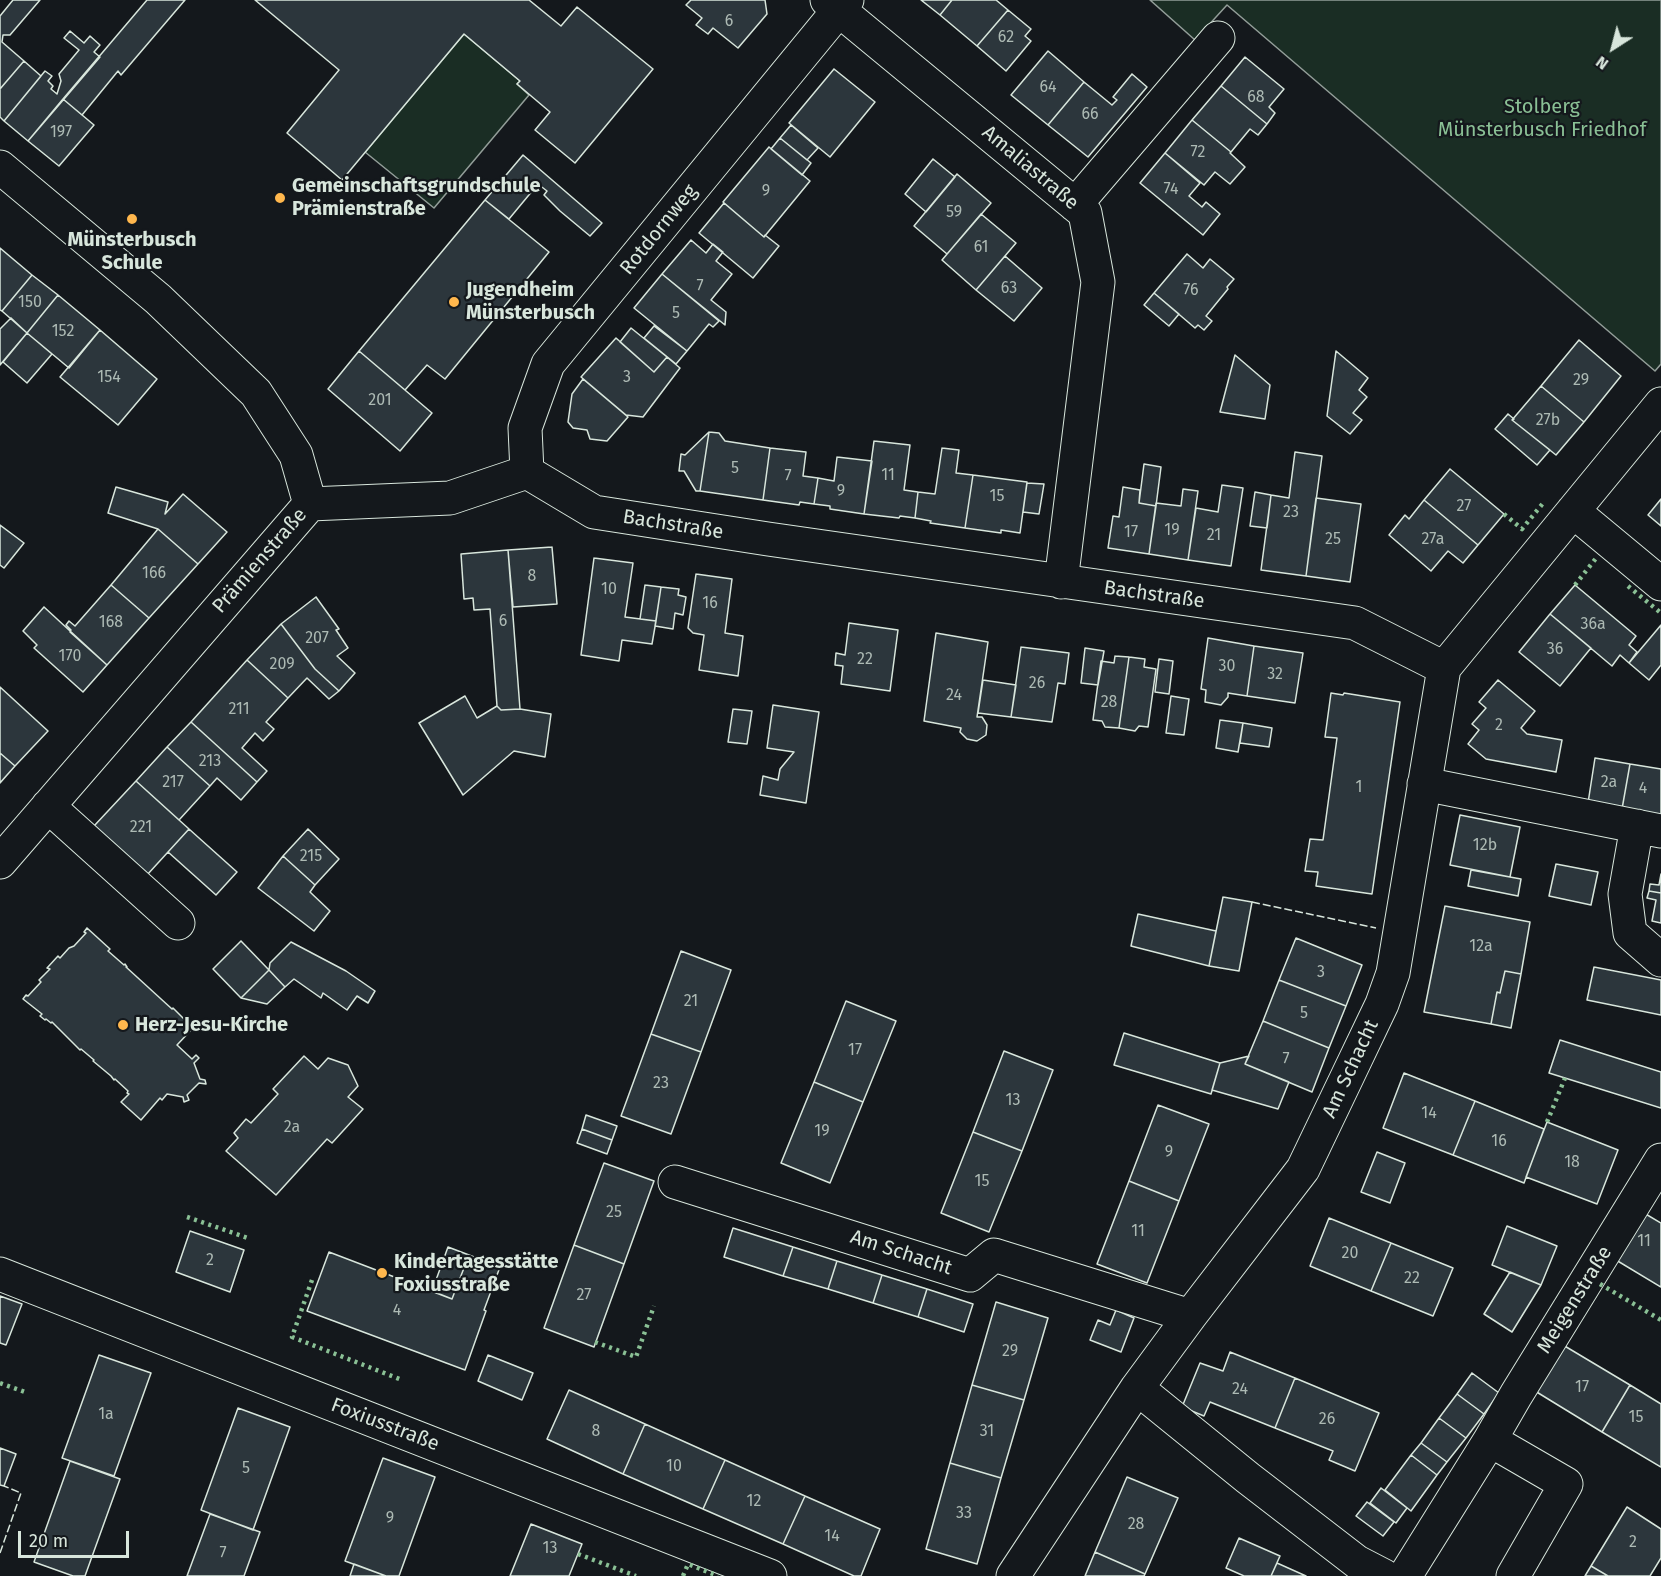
<!DOCTYPE html>
<html>
<head>
<meta charset="utf-8">
<style>
  body { margin:0 }
  #map { position:relative; width:1661px; height:1576px; overflow:hidden; background:#14181c; font-family:"Fira Sans",sans-serif }
  canvas { display:block }
  .north { position:absolute; left:1583px; top:18px; width:60px; height:60px; -webkit-text-stroke:4px #14181c; paint-order:stroke; rotate:216deg; font-size:16px; font-weight:700; line-height:24px; text-align:center; color:#d8e6dc }
  .north::after { content:''; display:block; margin:auto; width:21px; height:27px; background:#d8e6dc; clip-path:polygon(50% 0,100% 100%,50% 72%,0 100%) }
  .scale { position:absolute; left:18px; top:1531px; width:111px; height:27px; box-sizing:border-box; border:3px solid #d8e6dc; border-top:0; padding-left:8px; font-size:18px; line-height:21px; white-space:nowrap; color:#d8e6dc; -webkit-text-stroke:4px #14181c; paint-order:stroke }
</style>
</head>
<body>
<div id="map">
<canvas width="1661" height="1576"></canvas>
<div class="north">N</div>
<div class="scale">20 m</div>
</div>
<script>
const ctx = document.querySelector('canvas').getContext('2d');
ctx.lineJoin = 'round';
function fill(path, color) {
  ctx.fillStyle = color;
  ctx.fill(path, 'evenodd');
}
function toPath(rows) {
  const path = new Path2D();
  for (const r of rows) {
    path.moveTo(r[0], r[1]);
    for (let i = 2; i < r.length; i += 2) path.lineTo(r[i], r[i + 1]);
  }
  return path;
}
function stroke(path, color, width, dash) {
  ctx.strokeStyle = color;
  ctx.lineWidth = width;
  ctx.lineCap = dash ? 'butt' : 'round';
  ctx.setLineDash(dash || []);
  ctx.stroke(path);
}
function label(font, color, halo, rows, align = 'center') {
  ctx.font = font + ' "Fira Sans",sans-serif';
  ctx.lineWidth = 4.5;
  ctx.setLineDash([]);
  ctx.textBaseline = 'middle';
  ctx.strokeStyle = halo;
  ctx.fillStyle = color;
  for (const [text, x, y, turn = 0] of rows) {
    ctx.save();
    ctx.translate(x, y);
    ctx.rotate((+turn || 0) * Math.PI / 180);
    ctx.textAlign = isNaN(turn) ? turn : align;
    if (halo) ctx.strokeText(text, 0, 0);
    ctx.fillText(text, 0, 0);
    ctx.restore();
  }
}
const green = toPath([
  [1150,0,1661,0,1661,364,1655,371,1227,5,1195,40,1150,0],
  [464,34,520,81,517,84,529,95,434,208,365,152,464,34]
]);
fill(green, '#1a2d24');
stroke(green, '#939e99', 1.5);
const building = toPath([
  [13,0,40,0,10,35,3,35,2,42,24,61,0,89,0,16,13,0],
  [147,0,185,0,121,75,118,71,82,115,63,99,147,0],
  [255,0,529,0,561,26,577,7,653,69,575,163,535,130,550,112,517,84,520,81,464,34,342,180,287,133,339,70,255,0],
  [691,0,765,0,767,14,738,48,713,28,708,34,696,25,702,18,686,5,691,0],
  [921,0,952,0,940,15,921,0],
  [952,0,996,0,1008,10,977,46,940,15,952,0],
  [1008,10,1031,29,1025,36,1031,41,1006,71,977,46,1008,10],
  [70,31,84,43,90,36,100,45,94,52,100,57,28,141,4,121,45,71,52,76,48,81,53,86,51,89,57,94,61,81,59,74,79,50,64,38,70,31],
  [1048,51,1084,82,1048,125,1011,95,1048,51],
  [1245,57,1284,89,1269,107,1275,113,1267,124,1221,86,1245,57],
  [24,61,41,76,4,121,0,117,0,89,24,61],
  [834,69,875,102,830,157,789,123,834,69],
  [1132,74,1147,87,1088,157,1048,125,1084,82,1112,105,1117,100,1113,97,1132,74],
  [1221,86,1267,124,1258,135,1250,129,1231,152,1192,120,1221,86],
  [63,99,94,125,59,166,28,141,63,99],
  [1192,120,1231,152,1230,153,1245,167,1230,184,1215,172,1204,185,1165,153,1192,120],
  [791,125,818,148,807,160,780,138,791,125],
  [780,138,811,163,802,175,771,149,780,138],
  [769,147,810,181,764,237,723,202,769,147],
  [1165,153,1200,183,1189,196,1202,207,1206,202,1220,214,1203,235,1140,183,1165,153],
  [523,155,602,223,590,236,560,211,544,195,547,191,538,184,509,219,485,200,523,155],
  [933,159,955,177,926,212,905,194,933,159],
  [957,174,991,203,947,254,914,226,957,174],
  [485,200,549,252,445,379,427,365,405,390,359,351,485,200],
  [724,203,764,237,765,235,779,246,753,278,699,233,724,203],
  [981,214,1016,243,976,290,942,260,981,214],
  [691,240,706,253,713,244,723,252,716,261,732,274,711,300,726,312,725,325,662,274,691,240],
  [0,248,32,275,2,311,0,310,0,248],
  [1187,254,1203,268,1210,259,1234,279,1227,287,1228,289,1206,316,1212,321,1204,330,1198,325,1195,328,1154,293,1187,254],
  [1005,256,1042,288,1014,321,976,290,1005,256],
  [662,274,719,321,713,327,709,324,687,351,634,308,662,274],
  [32,275,58,295,27,333,2,311,32,275],
  [1154,293,1179,314,1169,326,1144,305,1154,293],
  [58,295,100,330,69,368,27,333,58,295],
  [11,318,27,333,0,365,0,329,11,318],
  [654,326,687,351,676,364,644,338,654,326],
  [631,328,667,357,654,372,620,342,631,328],
  [100,330,157,379,118,425,60,377,100,330],
  [27,333,52,354,27,383,3,362,27,333],
  [616,338,654,372,667,357,680,368,643,417,626,415,581,377,616,338],
  [1579,340,1621,376,1584,422,1541,386,1579,340],
  [359,351,432,413,400,451,328,389,359,351],
  [1336,351,1368,378,1359,390,1367,397,1353,413,1362,420,1350,434,1327,416,1336,351],
  [1235,355,1270,385,1265,419,1220,412,1235,355],
  [583,379,628,417,607,441,590,439,587,430,573,428,568,422,572,394,583,379],
  [1541,386,1584,422,1556,455,1512,420,1541,386],
  [1508,414,1514,419,1512,420,1550,450,1537,465,1495,429,1508,414],
  [709,432,719,433,725,441,770,448,763,500,700,491,709,432],
  [709,432,700,491,696,491,684,471,679,471,681,454,685,455,709,432],
  [874,441,910,445,904,490,918,492,915,518,900,516,899,518,864,514,874,441],
  [770,448,806,452,803,476,818,478,814,504,800,502,799,505,763,500,770,448],
  [942,448,959,450,956,473,973,475,965,528,930,523,931,521,915,518,918,492,935,494,942,448],
  [1295,452,1322,456,1306,576,1261,570,1271,495,1289,498,1295,452],
  [837,457,872,461,864,514,830,509,830,506,814,504,818,478,834,481,837,457],
  [1144,464,1161,467,1156,506,1139,503,1144,464],
  [1450,469,1504,514,1478,545,1424,500,1450,469],
  [973,475,1027,482,1020,533,1001,530,1001,533,965,528,973,475],
  [1027,483,1044,484,1039,514,1023,512,1027,483],
  [1222,485,1243,488,1231,566,1188,560,1196,508,1218,512,1222,485],
  [116,487,168,502,165,514,183,494,227,532,198,564,158,529,108,513,116,487],
  [1123,487,1140,490,1139,503,1156,506,1149,554,1108,548,1113,516,1119,517,1123,487],
  [1183,489,1198,491,1188,560,1149,554,1156,503,1181,506,1183,489],
  [1255,492,1271,495,1267,528,1250,526,1255,492],
  [1316,498,1361,504,1350,582,1306,576,1316,498],
  [1661,499,1661,526,1648,515,1661,499],
  [1424,500,1478,545,1463,563,1448,551,1431,571,1389,535,1405,515,1409,519,1424,500],
  [0,525,24,543,4,568,0,565,0,525],
  [158,529,198,564,149,618,111,585,158,529],
  [552,547,557,604,513,607,508,550,552,547],
  [508,550,520,709,501,710,497,706,490,609,474,610,473,598,464,599,461,554,508,550],
  [594,558,633,563,625,617,656,621,652,644,622,640,619,661,581,655,594,558],
  [696,574,732,579,725,633,743,636,738,676,699,670,704,635,693,633,688,628,696,574],
  [111,585,149,618,107,665,70,632,71,630,66,625,69,621,75,626,111,585],
  [645,585,661,587,656,621,640,619,645,585],
  [1575,585,1636,636,1629,645,1637,652,1629,663,1620,655,1612,666,1550,614,1575,585],
  [661,587,679,589,678,595,686,597,683,615,675,613,673,629,655,626,661,587],
  [316,597,339,629,336,630,348,648,337,656,355,673,339,691,315,669,281,624,316,597],
  [44,607,107,665,83,692,34,648,37,645,23,631,44,607],
  [1550,614,1591,648,1560,686,1519,652,1550,614],
  [849,623,898,630,890,691,841,684,843,666,835,665,836,653,845,655,849,623],
  [281,624,315,669,339,691,329,699,307,678,288,698,247,660,281,624],
  [1661,625,1661,665,1649,680,1629,663,1661,625],
  [936,633,988,642,977,717,982,717,987,725,986,735,977,741,967,739,960,732,961,728,924,721,936,633],
  [1208,638,1254,646,1247,696,1228,693,1228,697,1221,705,1205,702,1206,690,1201,689,1208,638],
  [1254,646,1303,653,1295,703,1247,696,1254,646],
  [1021,647,1069,653,1065,684,1058,683,1052,722,1011,717,1021,647],
  [1085,648,1104,651,1098,685,1081,683,1085,648],
  [1115,656,1129,657,1119,728,1105,727,1102,721,1093,720,1101,661,1114,663,1115,656],
  [1129,657,1145,659,1144,667,1156,669,1148,727,1139,726,1135,731,1119,728,1129,657],
  [1159,659,1173,661,1169,694,1155,692,1159,659],
  [247,660,288,698,266,722,274,729,263,741,255,733,242,748,267,771,257,782,191,722,247,660],
  [983,680,1016,685,1011,717,978,713,983,680],
  [1498,680,1535,711,1521,728,1527,734,1562,740,1556,772,1486,759,1468,744,1479,730,1472,724,1486,708,1479,702,1498,680],
  [0,687,48,731,15,766,0,753,0,687],
  [1331,693,1343,695,1344,693,1400,702,1372,894,1316,886,1318,872,1305,871,1310,839,1323,840,1337,738,1325,737,1331,693],
  [465,696,477,718,497,706,501,710,520,709,551,714,545,757,514,751,463,795,419,723,465,696],
  [1171,696,1189,699,1184,735,1166,733,1171,696],
  [773,705,819,712,806,803,760,795,763,776,778,780,780,769,794,752,767,748,773,705],
  [733,709,752,711,747,744,728,742,733,709],
  [1220,720,1243,723,1238,752,1216,748,1220,720],
  [191,722,257,782,241,800,217,778,210,786,167,747,191,722],
  [1243,723,1272,728,1269,747,1240,743,1243,723],
  [167,747,210,786,179,820,136,781,167,747],
  [0,753,15,766,0,783,0,753],
  [1595,758,1630,764,1622,809,1588,803,1595,758],
  [1630,764,1661,769,1661,817,1622,809,1630,764],
  [136,781,189,829,147,875,94,826,136,781],
  [1460,815,1520,827,1510,877,1450,865,1460,815],
  [189,829,237,872,216,895,168,852,189,829],
  [308,829,339,859,315,885,283,856,308,829],
  [283,856,315,885,310,892,330,911,314,931,258,888,283,856],
  [1556,864,1598,872,1591,905,1549,896,1556,864],
  [1471,870,1521,879,1518,896,1468,886,1471,870],
  [1661,874,1661,893,1649,891,1650,884,1659,885,1661,874],
  [1649,891,1661,893,1661,923,1652,921,1656,900,1647,898,1649,891],
  [1223,897,1252,902,1239,971,1209,966,1223,897],
  [1445,906,1530,922,1521,974,1505,971,1500,993,1497,992,1491,1024,1424,1012,1445,906],
  [1138,914,1216,931,1209,966,1131,946,1138,914],
  [87,928,110,949,108,951,124,965,125,964,127,967,126,967,172,1009,173,1008,193,1028,177,1045,192,1059,196,1055,199,1058,194,1063,200,1079,205,1080,206,1084,199,1083,187,1095,189,1100,184,1102,183,1097,167,1094,162,1100,160,1098,141,1120,121,1102,129,1094,127,1093,128,1091,115,1079,114,1080,111,1076,93,1061,94,1060,81,1049,80,1050,52,1022,51,1023,46,1019,45,1020,40,1016,42,1014,23,999,26,995,28,996,41,982,39,980,50,969,47,968,58,956,60,958,69,948,74,946,86,933,84,932,87,928],
  [1296,938,1362,965,1346,1006,1279,980,1296,938],
  [241,941,269,970,241,998,213,969,241,941],
  [291,942,346,971,375,991,368,1003,357,996,347,1010,323,993,321,998,294,979,285,987,269,970,270,963,291,942],
  [681,951,731,970,701,1052,651,1034,681,951],
  [1594,967,1661,980,1661,1015,1587,1000,1594,967],
  [269,970,285,987,267,1004,241,998,269,970],
  [1505,971,1521,974,1511,1028,1491,1024,1497,992,1500,993,1505,971],
  [1279,980,1346,1006,1329,1048,1263,1021,1279,980],
  [846,1001,896,1021,863,1102,814,1082,846,1001],
  [1263,1021,1329,1048,1312,1092,1245,1064,1263,1021],
  [1124,1033,1220,1063,1211,1094,1114,1065,1124,1033],
  [651,1034,701,1052,671,1134,621,1116,651,1034],
  [1560,1040,1661,1072,1661,1108,1549,1073,1560,1040],
  [1004,1051,1053,1070,1022,1151,973,1132,1004,1051],
  [304,1056,318,1069,328,1058,348,1065,358,1086,348,1097,363,1109,332,1143,327,1139,276,1195,226,1151,238,1138,234,1133,246,1119,251,1123,278,1094,273,1089,304,1056],
  [1249,1056,1245,1064,1289,1082,1278,1109,1212,1090,1220,1063,1249,1056],
  [1404,1073,1475,1101,1453,1155,1383,1128,1404,1073],
  [814,1082,863,1102,830,1183,781,1163,814,1082],
  [1475,1101,1544,1129,1524,1183,1453,1155,1475,1101],
  [1158,1105,1209,1124,1179,1201,1129,1181,1158,1105],
  [586,1115,617,1126,612,1140,582,1129,586,1115],
  [1547,1122,1618,1150,1597,1204,1526,1177,1547,1122],
  [582,1129,612,1140,607,1154,577,1143,582,1129],
  [973,1132,1022,1151,989,1232,941,1213,973,1132],
  [1377,1152,1405,1163,1390,1203,1361,1192,1377,1152],
  [604,1163,654,1181,624,1264,574,1245,604,1163],
  [1129,1181,1179,1201,1147,1283,1097,1264,1129,1181],
  [1644,1213,1661,1223,1661,1287,1616,1260,1644,1213],
  [1329,1218,1391,1243,1371,1291,1310,1266,1329,1218],
  [1507,1226,1557,1246,1541,1285,1492,1265,1507,1226],
  [733,1228,793,1247,783,1276,724,1257,733,1228],
  [190,1231,244,1250,230,1292,176,1272,190,1231],
  [1391,1243,1453,1268,1433,1316,1371,1291,1391,1243],
  [574,1245,624,1264,594,1347,544,1328,574,1245],
  [448,1247,469,1255,452,1299,432,1291,448,1247],
  [793,1247,837,1261,828,1289,783,1276,793,1247],
  [329,1252,452,1299,469,1255,500,1267,484,1310,486,1311,465,1370,307,1311,329,1252],
  [837,1261,882,1275,873,1303,828,1289,837,1261],
  [1510,1272,1541,1285,1512,1332,1484,1314,1510,1272],
  [882,1275,927,1289,918,1317,873,1303,882,1275],
  [927,1289,973,1304,964,1332,918,1317,927,1289],
  [0,1296,22,1304,6,1345,0,1343,0,1296],
  [996,1302,1048,1318,1024,1400,972,1385,996,1302],
  [1116,1310,1134,1318,1121,1352,1090,1340,1098,1320,1110,1325,1116,1310],
  [1563,1345,1630,1385,1602,1432,1535,1391,1563,1345],
  [1230,1352,1295,1378,1275,1428,1210,1402,1204,1416,1182,1407,1200,1363,1223,1371,1230,1352],
  [99,1355,151,1373,114,1476,62,1458,99,1355],
  [488,1355,533,1373,522,1400,478,1381,488,1355],
  [1472,1373,1499,1393,1484,1414,1457,1394,1472,1373],
  [1295,1378,1379,1413,1355,1471,1329,1460,1333,1451,1275,1428,1295,1378],
  [972,1385,1024,1400,1001,1478,950,1463,972,1385],
  [1630,1385,1661,1404,1661,1467,1602,1432,1630,1385],
  [569,1390,645,1424,623,1474,547,1439,569,1390],
  [1457,1394,1484,1414,1466,1438,1439,1418,1457,1394],
  [238,1408,290,1427,253,1530,201,1510,238,1408],
  [1439,1418,1466,1438,1447,1462,1421,1443,1439,1418],
  [645,1424,725,1460,703,1509,623,1474,645,1424],
  [1421,1443,1447,1462,1437,1475,1411,1455,1421,1443],
  [0,1448,16,1454,4,1486,0,1485,0,1448],
  [1411,1455,1437,1475,1411,1511,1385,1490,1411,1455],
  [383,1458,435,1477,399,1576,386,1576,345,1561,383,1458],
  [725,1460,805,1496,783,1544,703,1509,725,1460],
  [70,1461,120,1479,85,1576,73,1576,34,1562,70,1461],
  [950,1463,1001,1478,977,1564,926,1549,950,1463],
  [1127,1477,1178,1498,1145,1574,1095,1552,1127,1477],
  [1381,1488,1407,1508,1396,1523,1370,1503,1381,1488],
  [805,1496,880,1529,861,1576,854,1576,783,1544,805,1496],
  [1367,1502,1394,1522,1383,1536,1356,1516,1367,1502],
  [1627,1507,1661,1529,1661,1558,1650,1576,1608,1576,1591,1566,1627,1507],
  [210,1514,260,1532,244,1576,187,1576,210,1514],
  [531,1524,582,1544,569,1576,510,1576,531,1524],
  [1239,1538,1280,1556,1271,1576,1244,1576,1226,1568,1239,1538],
  [1095,1552,1145,1574,1144,1576,1085,1576,1095,1552],
  [1277,1563,1306,1576,1271,1576,1277,1563],
  [354,1564,386,1576,350,1576,354,1564],
  [1591,1566,1608,1576,1585,1576,1591,1566]
]);
fill(building, '#2c363c');
stroke(building, '#d8e6dc', 1.5);
const minor = toPath([
  [827,0,1085,213,1098,282,1061,582],
  [0,167,158,299,256,393,296,455,310,504],
  [1075,205,1218,38],
  [527,472,594,512,768,539,1355,623,1444,668],
  [527,472,525,428,548,364,847,0],
  [310,504,450,498,527,472],
  [1573,511,1661,584],
  [1424,784,1661,831],
  [48,806,178,923],
  [1637,826,1625,894,1630,933,1661,960],
  [0,862,310,504],
  [675,1182,970,1275,994,1255,1190,1316],
  [0,1274,770,1576],
  [1137,1388,1248,1478,1357,1562,1384,1576],
  [1013,1576,1137,1388,1190,1316,1303,1169,1349,1073,1382,1004,1393,973,1444,668,1661,404],
  [1405,1576,1490,1440],
  [1513,1576,1566,1484,1490,1440,1516,1395,1661,1160]
]);
stroke(minor, '#d8e6dc', 35);
stroke(minor, '#14181c', 33);
stroke(toPath([
  [1504,514,1522,529,1544,502],
  [1575,585,1597,557],
  [1628,586,1661,613],
  [1547,1122,1565,1078],
  [187,1217,248,1238],
  [312,1280,292,1337,402,1380],
  [1600,1284,1661,1320],
  [595,1342,636,1357,654,1306],
  [0,1383,25,1392],
  [578,1554,636,1576],
  [683,1576,688,1564,718,1576]
]), '#8ac095', 4.5, [3, 4.5]);
stroke(toPath([
  [1252,902,1376,928],
  [0,1553,21,1493,4,1486]
]), '#d8e6dc', 1.5, [8, 3]);
for (const [x, y, r, color] of [
  [280,198,6,"#ffb74d"],
  [132,219,6,"#ffb74d"],
  [454,302,6,"#ffb74d"],
  [123,1025,6,"#ffb74d"],
  [382,1273,6,"#ffb74d"]
]) {
  const dot = new Path2D();
  dot.arc(x, y, r, 0, 2 * Math.PI);
  ctx.fillStyle = color;
  ctx.fill(dot);
  stroke(dot, '#14181c', 2);
}
label('16px', '#adbab4', null, [
  ["6",729,22],
  ["62",1006,38],
  ["64",1048,88],
  ["68",1256,98],
  ["66",1090,115],
  ["197",61,133],
  ["72",1198,153],
  ["74",1171,190],
  ["9",766,192],
  ["59",954,213],
  ["61",981,248],
  ["7",700,287],
  ["63",1009,289],
  ["76",1191,291],
  ["150",30,303],
  ["5",676,314],
  ["152",63,332],
  ["154",109,378],
  ["3",627,378],
  ["29",1581,381],
  ["201",380,401],
  ["27b",1548,421],
  ["5",735,469],
  ["11",888,476],
  ["7",788,477],
  ["9",841,492],
  ["15",997,497],
  ["27",1464,507],
  ["23",1291,513],
  ["19",1172,531],
  ["17",1131,533],
  ["21",1214,536],
  ["25",1333,540],
  ["27a",1433,540],
  ["166",154,574],
  ["8",532,577],
  ["10",609,590],
  ["16",710,604],
  ["6",503,622],
  ["168",111,623],
  ["36a",1593,625],
  ["207",317,639],
  ["36",1555,650],
  ["170",70,657],
  ["22",865,660],
  ["209",282,665],
  ["30",1227,667],
  ["32",1275,675],
  ["26",1037,684],
  ["24",954,696],
  ["28",1109,703],
  ["211",239,710],
  ["2",1499,726],
  ["213",210,762],
  ["217",173,783],
  ["2a",1609,783],
  ["1",1359,788],
  ["4",1643,789],
  ["221",141,828],
  ["12b",1485,846],
  ["215",311,857],
  ["12a",1481,947],
  ["3",1321,973],
  ["21",691,1002],
  ["5",1304,1014],
  ["17",855,1051],
  ["7",1286,1060],
  ["23",661,1084],
  ["13",1013,1101],
  ["14",1429,1114],
  ["2a",292,1128],
  ["19",822,1132],
  ["16",1499,1142],
  ["9",1169,1153],
  ["18",1572,1163],
  ["15",982,1182],
  ["25",614,1213],
  ["11",1138,1232],
  ["11",1644,1242],
  ["20",1350,1254],
  ["2",210,1261],
  ["22",1412,1279],
  ["27",584,1296],
  ["4",397,1311],
  ["29",1010,1352],
  ["17",1582,1388],
  ["24",1240,1390],
  ["1a",106,1415],
  ["15",1636,1418],
  ["26",1327,1420],
  ["8",596,1432],
  ["31",987,1432],
  ["10",674,1467],
  ["5",246,1469],
  ["12",754,1502],
  ["33",964,1514],
  ["9",390,1519],
  ["28",1136,1525],
  ["14",832,1537],
  ["2",1633,1543],
  ["13",550,1549],
  ["7",223,1554]
]);
label('20px', '#8ac095', '#14181c', [
  ["Stolberg",1542,107],
  ["Münsterbusch Friedhof",1542,130]
]);
label('20px', '#d8e6dc', '#14181c', [
  ["Amaliastraße",1030,168,40],
  ["Rotdornweg",659,230,-51],
  ["Bachstraße",673,525,9],
  ["Prämienstraße",260,561,-49],
  ["Bachstraße",1154,595,8],
  ["Am Schacht",1351,1069,-65],
  ["Am Schacht",901,1253,18],
  ["Meigenstraße",1575,1300,-58],
  ["Foxiusstraße",385,1425,21]
]);
label('bold 20px', '#d8e6dc', '#14181c', [
  ["Gemeinschaftsgrundschule",292,186],
  ["Prämienstraße",292,209],
  ["Münsterbusch",132,240,"center"],
  ["Schule",132,263,"center"],
  ["Jugendheim",466,290],
  ["Münsterbusch",466,313],
  ["Herz-Jesu-Kirche",135,1025],
  ["Kindertagesstätte",394,1262],
  ["Foxiusstraße",394,1285]
], 'left');
</script>
</body>
</html>
